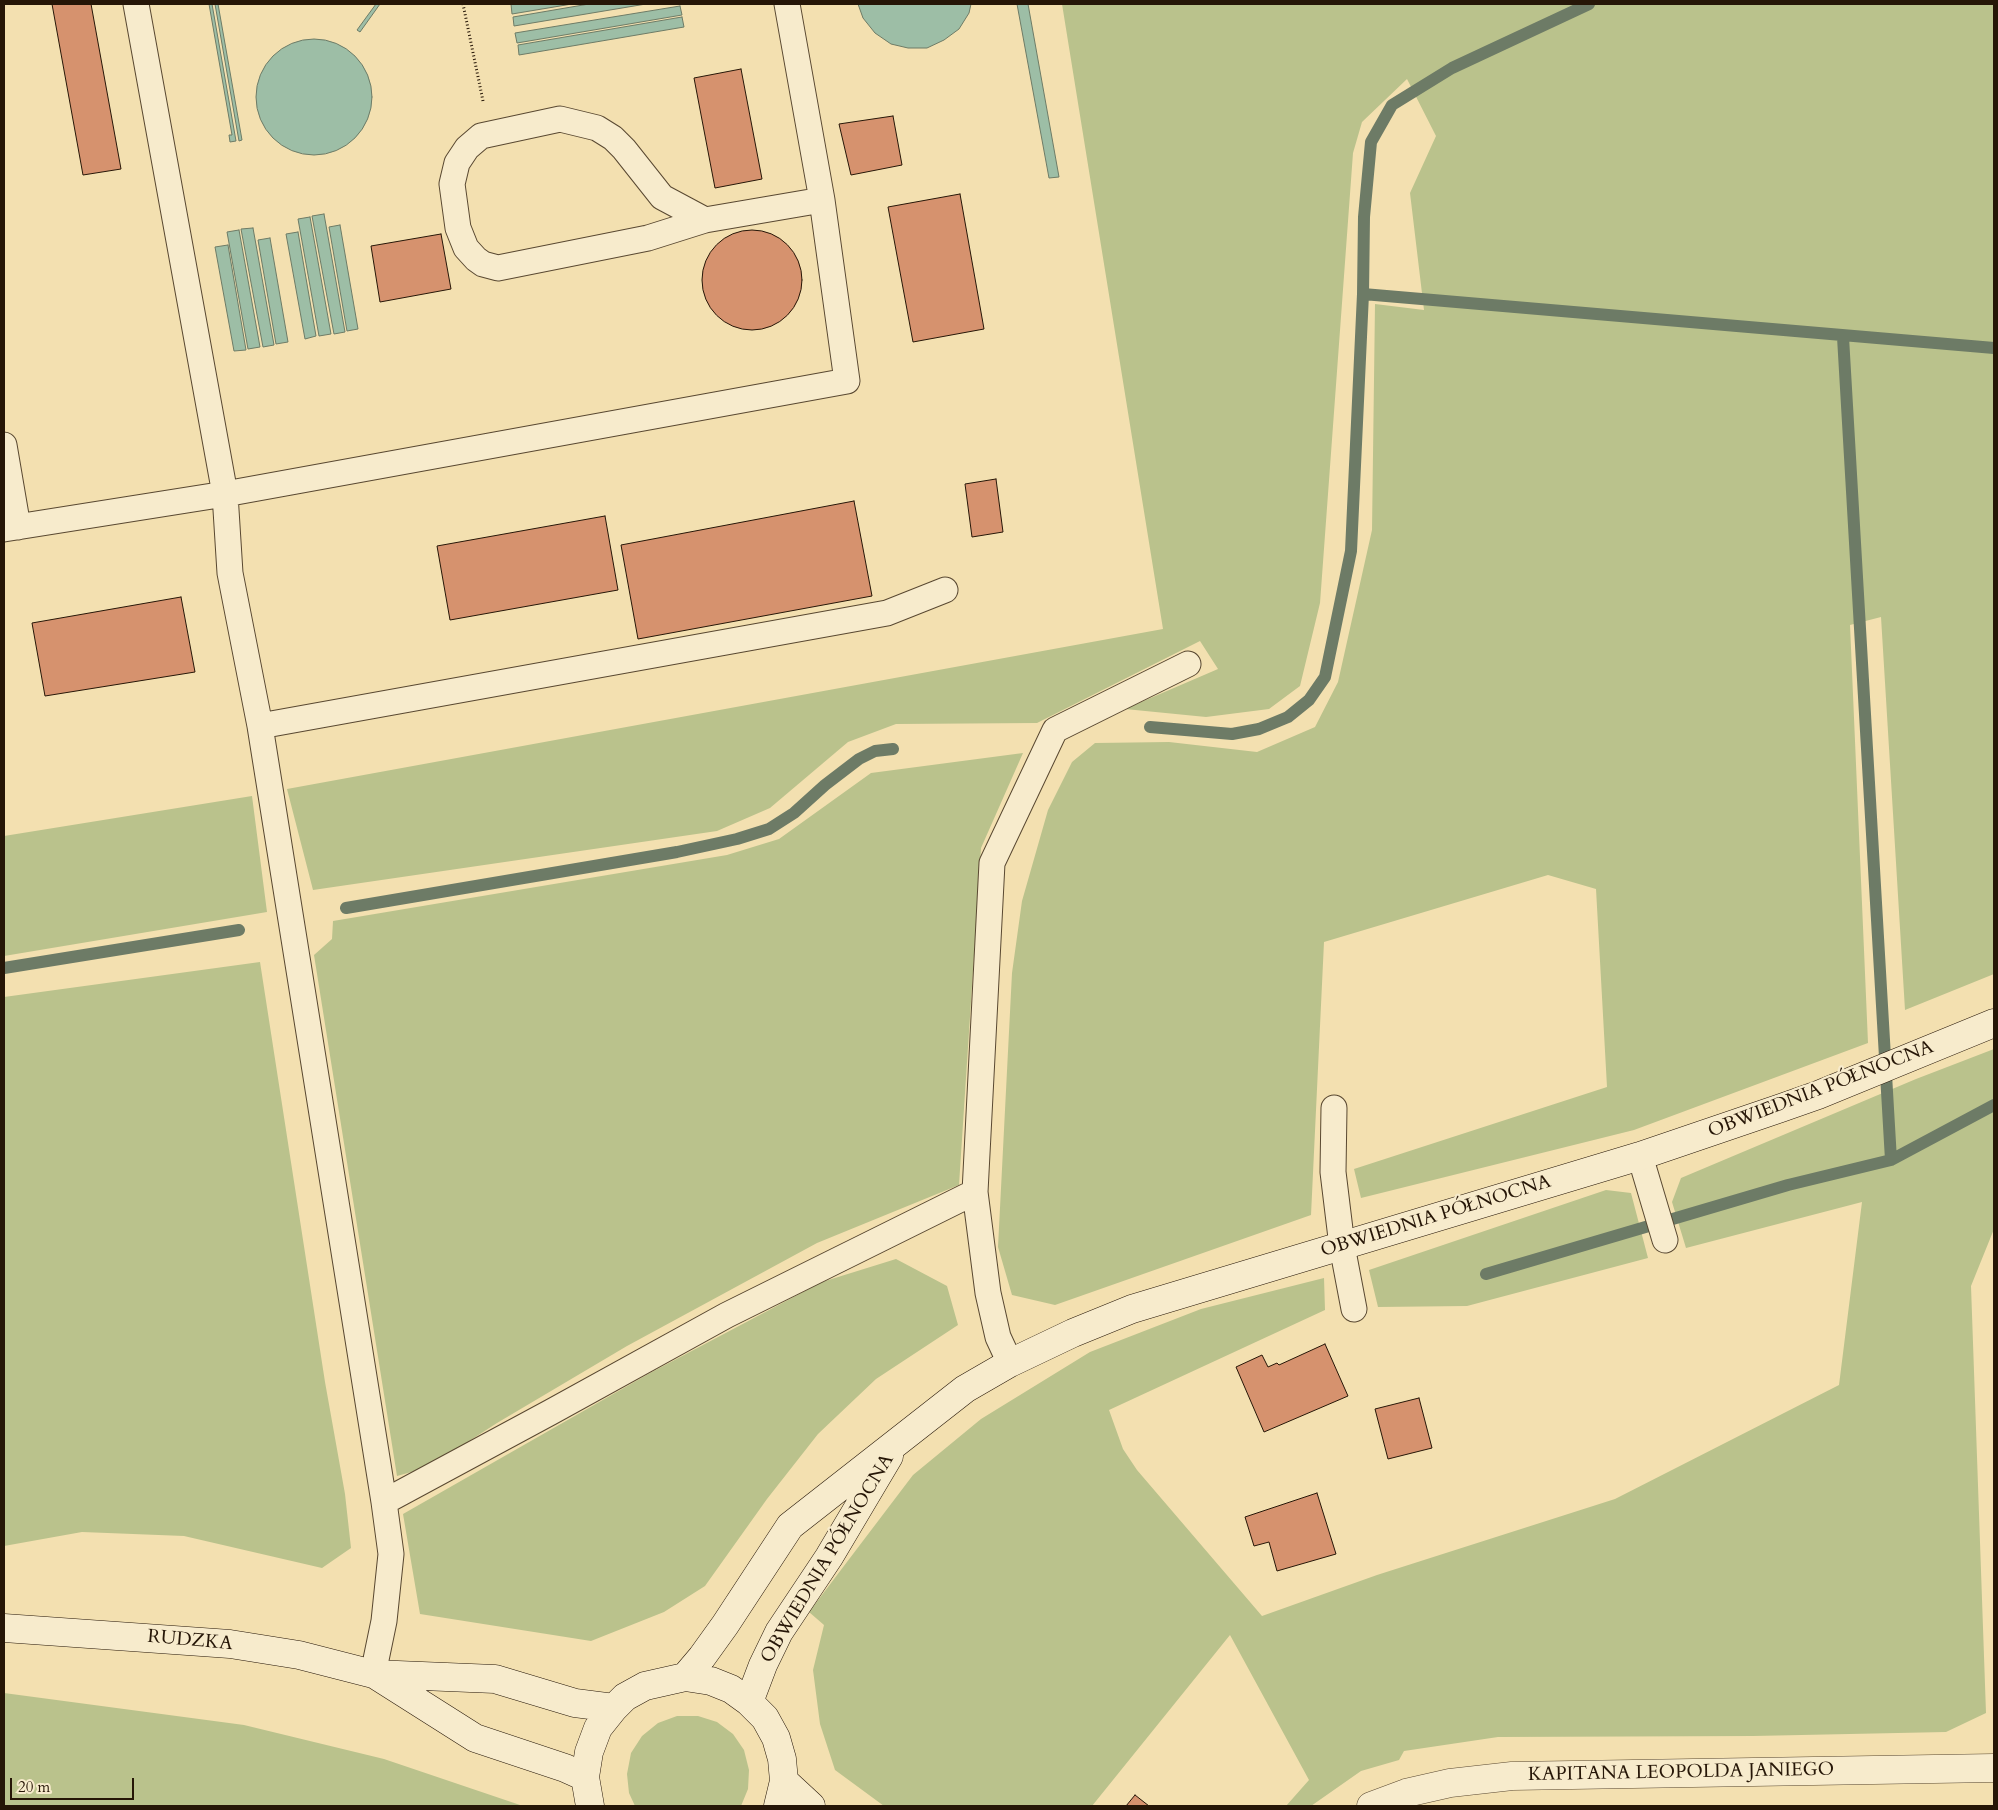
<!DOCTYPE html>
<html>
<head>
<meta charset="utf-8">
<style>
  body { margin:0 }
  #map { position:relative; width:1998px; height:1810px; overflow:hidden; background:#f3e0b0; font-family:Cardo,serif }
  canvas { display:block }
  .frame { position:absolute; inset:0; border:5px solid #261607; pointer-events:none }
  .scale { position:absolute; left:10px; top:1778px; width:124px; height:22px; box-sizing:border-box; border:2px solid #261607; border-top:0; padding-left:6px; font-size:15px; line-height:18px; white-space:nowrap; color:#261607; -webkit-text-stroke:4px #f7ebcc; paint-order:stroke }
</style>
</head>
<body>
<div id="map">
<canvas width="1998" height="1810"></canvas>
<div class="frame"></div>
<div class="scale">20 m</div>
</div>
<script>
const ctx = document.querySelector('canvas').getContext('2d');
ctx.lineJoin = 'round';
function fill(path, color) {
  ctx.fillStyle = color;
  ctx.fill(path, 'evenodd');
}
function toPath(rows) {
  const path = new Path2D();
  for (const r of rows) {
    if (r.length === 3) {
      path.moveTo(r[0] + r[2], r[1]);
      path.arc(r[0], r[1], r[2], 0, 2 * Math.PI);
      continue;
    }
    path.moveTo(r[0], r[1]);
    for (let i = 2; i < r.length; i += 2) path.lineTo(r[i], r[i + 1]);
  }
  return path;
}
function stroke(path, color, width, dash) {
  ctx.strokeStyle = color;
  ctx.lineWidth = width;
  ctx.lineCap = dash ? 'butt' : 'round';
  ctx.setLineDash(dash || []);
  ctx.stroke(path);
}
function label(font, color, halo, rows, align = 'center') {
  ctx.font = font + ' Cardo,serif';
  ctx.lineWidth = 4.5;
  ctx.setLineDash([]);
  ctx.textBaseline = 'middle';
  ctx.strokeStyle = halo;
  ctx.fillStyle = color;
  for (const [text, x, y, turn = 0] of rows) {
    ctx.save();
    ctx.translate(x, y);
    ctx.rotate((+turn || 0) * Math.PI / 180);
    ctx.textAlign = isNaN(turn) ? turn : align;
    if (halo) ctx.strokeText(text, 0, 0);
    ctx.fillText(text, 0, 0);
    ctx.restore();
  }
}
fill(toPath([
  [1062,4,1994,4,1994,974,1905,1010,1881,617,1850,625,1868,1043,1634,1130,1361,1198,1354,1169,1607,1087,1596,889,1548,875,1324,942,1311,1215,1055,1305,1012,1295,998,1247,1012,973,1022,901,1048,810,1072,762,1095,743,1169,742,1257,752,1315,727,1338,682,1372,530,1375,304,1424,310,1410,193,1436,136,1407,79,1362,122,1353,153,1320,603,1300,686,1269,709,1206,717,1125,709,1218,669,1200,641,1037,723,896,724,848,742,770,808,717,831,313,890,287,789,1163,629],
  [1023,753,981,848,959,1185,817,1243,627,1346,497,1423,429,1467,397,1476,314,955,332,939,333,921,727,855,779,839,871,773],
  [252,796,267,912,4,956,4,836],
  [260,962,325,1382,345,1494,351,1548,322,1568,184,1536,82,1532,4,1546,4,997],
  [1994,1049,1994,1229,1971,1286,1986,1713,1946,1732,1753,1736,1498,1737,1404,1751,1399,1760,1361,1771,1311,1806,1286,1806,1309,1780,1230,1635,1092,1806,884,1806,835,1770,820,1724,813,1670,824,1625,809,1612,913,1475,981,1419,1090,1352,1201,1309,1324,1278,1325,1310,1109,1410,1123,1449,1137,1470,1262,1616,1377,1575,1615,1499,1839,1385,1862,1202,1686,1248,1672,1202,1681,1178,1916,1079],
  [1606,1190,1631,1193,1648,1258,1467,1306,1378,1307,1369,1270],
  [896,1259,947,1286,958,1325,876,1379,818,1434,767,1499,705,1586,664,1612,591,1641,420,1614,403,1514,650,1373,822,1282],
  [4,1693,244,1725,384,1759,523,1806,4,1806],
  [677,1716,698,1716,717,1722,733,1734,744,1750,749,1770,748,1789,741,1806,635,1806,629,1793,627,1774,631,1753,642,1736,658,1723]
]), '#bac28c');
const water = toPath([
  [209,4,212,4,236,141,230,142,229,135,232,135,209,4],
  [215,4,218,4,242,140,239,141,215,4],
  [376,4,380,4,360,32,357,30,376,4],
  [511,4,572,4,512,14,511,4],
  [589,4,646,4,514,26,513,17,589,4],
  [858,4,971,4,969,13,959,29,944,40,927,48,908,48,891,44,875,33,863,18,858,4],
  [1017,4,1028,4,1059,177,1049,178,1017,4],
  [680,6,682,15,517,43,515,33,680,6],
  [682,17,684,27,519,55,518,45,682,17],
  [314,97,58],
  [324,214,345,332,334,334,312,216,324,214],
  [310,217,331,334,319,336,298,219,310,217],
  [340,225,358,329,347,331,329,227,340,225],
  [253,228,274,345,263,347,241,229,253,228],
  [239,230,260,347,248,349,227,232,239,230],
  [298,232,316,336,305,339,286,234,298,232],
  [270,238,288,342,276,344,258,240,270,238],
  [228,245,246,350,234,351,215,247,228,245]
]);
fill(water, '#9dbea6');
stroke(water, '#6d7b66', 1);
stroke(toPath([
  [1363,294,1994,348],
  [1843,337,1891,1160],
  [1150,727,1232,734,1259,729,1288,717,1309,700,1325,677,1351,551,1363,294,1364,217,1371,142,1392,105,1452,68,1589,4],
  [346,908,677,852,737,839,769,829,794,813,825,785,859,759,875,751,893,749],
  [4,968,239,930],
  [1486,1274,1788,1185,1891,1160,1994,1105]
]), '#6d7b66', 12);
const building = toPath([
  [52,4,91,4,121,169,83,175,52,4],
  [741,69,762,179,715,188,694,78,741,69],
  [893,116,902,165,851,175,839,124,893,116],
  [960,194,984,329,913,342,888,207,960,194],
  [752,280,50],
  [441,234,451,289,380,302,371,246,441,234],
  [996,479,1003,532,972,537,965,484,996,479],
  [854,501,872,596,638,639,621,545,854,501],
  [605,516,618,590,450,620,437,546,605,516],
  [181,597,195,672,45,696,32,623,181,597],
  [1325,1344,1348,1396,1264,1432,1236,1367,1262,1355,1268,1367,1277,1363,1279,1365,1325,1344],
  [1419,1398,1432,1448,1388,1459,1375,1409,1419,1398],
  [1317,1493,1336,1554,1277,1571,1269,1542,1254,1546,1245,1517,1317,1493],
  [1135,1795,1149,1806,1126,1806,1135,1795]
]);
fill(building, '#d6926e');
stroke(building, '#261607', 1);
const lane = toPath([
  [136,4,225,494,230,573,260,726,384,1502,391,1554,384,1621,373,1674],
  [705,220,662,197,624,149,613,138,597,128,560,119,481,136,467,148,457,163,452,184,458,228,466,248,476,259,483,264,498,268,648,238,705,220,822,200],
  [4,445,18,527],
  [4,529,225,494,847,381,822,200,787,4],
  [260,726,887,613,945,590],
  [1334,1108,1333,1172,1342,1246,1354,1309],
  [1640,1156,1665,1240],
  [975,1192,992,863,1055,730,1188,664],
  [384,1502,551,1412,727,1315,975,1192,988,1293,998,1337,1010,1363]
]);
const street = toPath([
  [1371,1806,1406,1793,1450,1783,1512,1776,1994,1768]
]);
const secondary = toPath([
  [4,1628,230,1644,299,1655,373,1674,495,1679,575,1703,614,1708],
  [374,1674,475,1738,565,1768,585,1777],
  [685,1677,702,1657,725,1625,790,1526,965,1389,1010,1363,1073,1333,1132,1309,1640,1156,1781,1108,1818,1095,1994,1023],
  [749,1702,763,1665,779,1632,829,1557,889,1456],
  [784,1781,811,1806],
  [590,1806,585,1777,589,1752,598,1728,614,1708,625,1697,645,1686,685,1677,711,1681,731,1689,749,1702,765,1718,776,1738,782,1759,784,1781,778,1806]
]);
stroke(lane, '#594831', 27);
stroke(street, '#594831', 29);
stroke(secondary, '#261607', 29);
stroke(toPath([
  [463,4,483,101]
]), '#261607', 3, [1, 2.5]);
stroke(lane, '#f7ebcc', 25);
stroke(street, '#f7ebcc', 28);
stroke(secondary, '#f7ebcc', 28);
label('19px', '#261607', '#f7ebcc', [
  ["OBWIEDNIA PÓŁNOCNA",1821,1090,-21],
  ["OBWIEDNIA PÓŁNOCNA",1436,1217,-17],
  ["OBWIEDNIA PÓŁNOCNA",828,1559,-59],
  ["RUDZKA",190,1641,5],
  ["KAPITANA LEOPOLDA JANIEGO",1681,1773,-1]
]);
</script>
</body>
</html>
